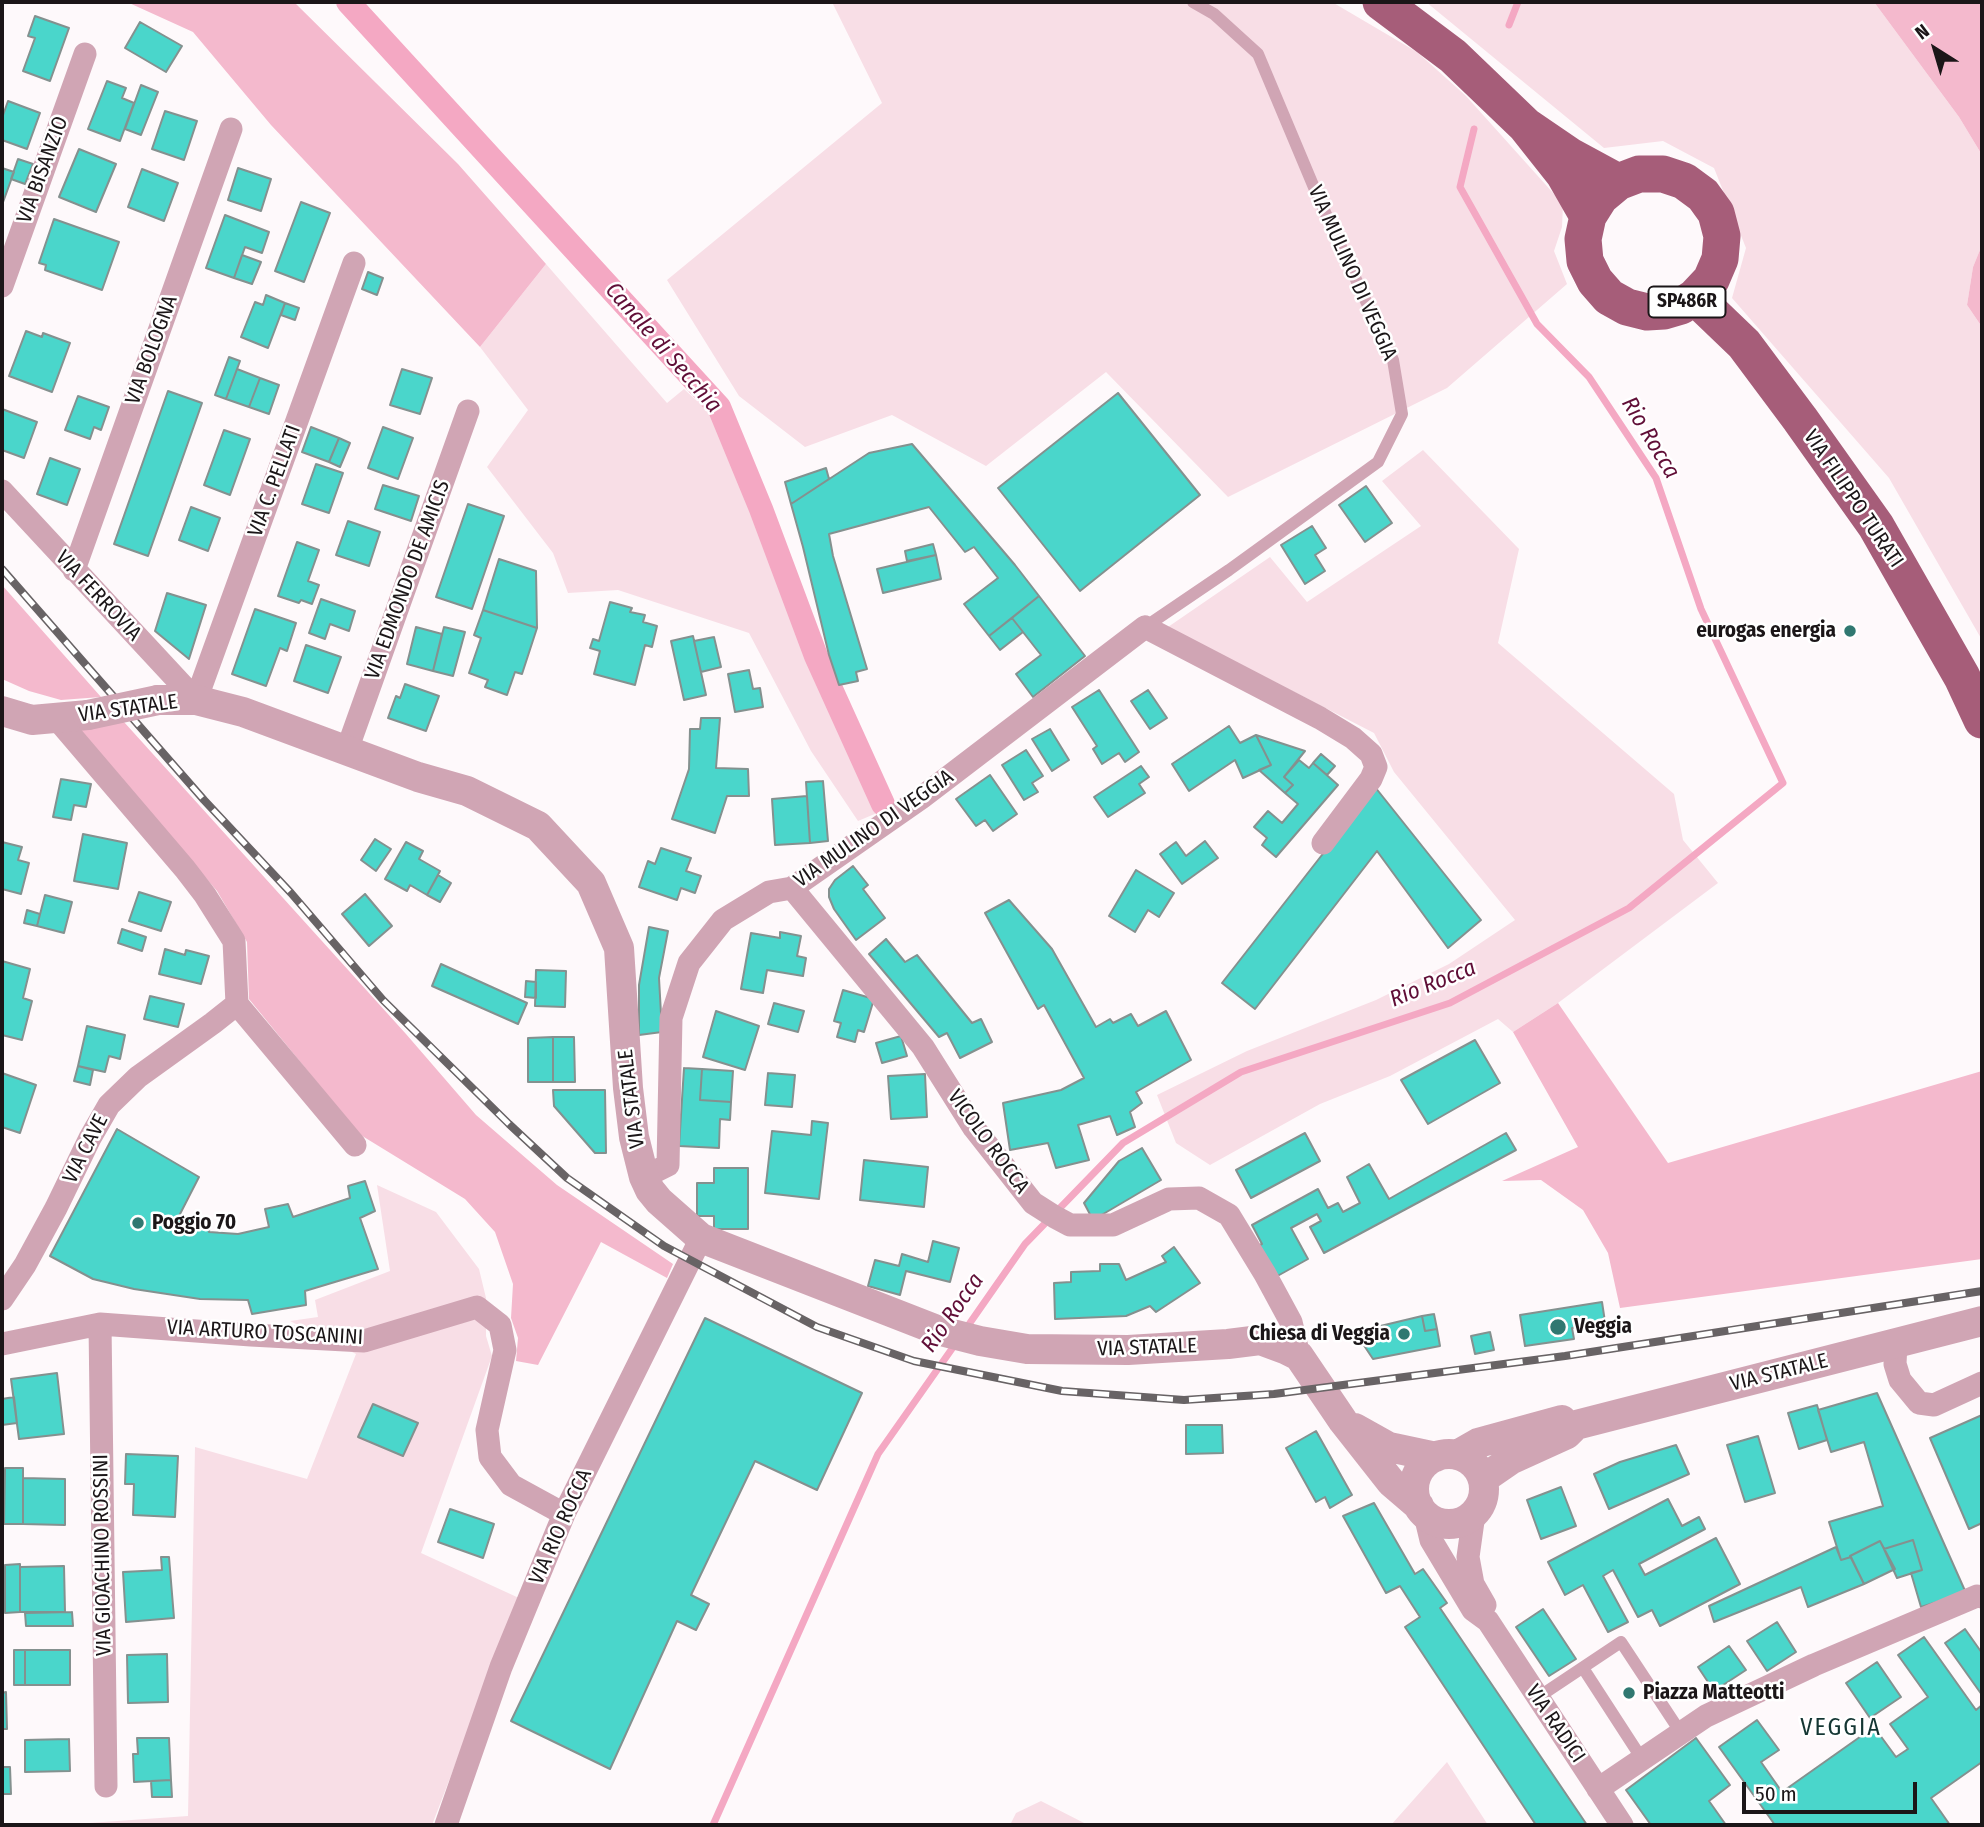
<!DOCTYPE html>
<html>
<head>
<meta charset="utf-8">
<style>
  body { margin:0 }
  #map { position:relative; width:1984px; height:1827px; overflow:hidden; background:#fef9fb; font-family:"Fira Sans Condensed",sans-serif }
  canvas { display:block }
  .frame { position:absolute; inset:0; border:4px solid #1b1618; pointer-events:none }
  .north { position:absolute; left:1900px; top:14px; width:70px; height:70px; -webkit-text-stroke:5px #fff; paint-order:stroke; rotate:323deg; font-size:19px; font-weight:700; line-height:28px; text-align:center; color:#1b1618 }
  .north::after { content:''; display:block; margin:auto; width:24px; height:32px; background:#1b1618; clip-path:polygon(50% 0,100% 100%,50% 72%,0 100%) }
  .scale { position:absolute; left:1742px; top:1782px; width:175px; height:32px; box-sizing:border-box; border:4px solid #1b1618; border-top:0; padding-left:9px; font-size:21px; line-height:24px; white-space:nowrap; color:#1b1618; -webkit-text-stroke:5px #fff; paint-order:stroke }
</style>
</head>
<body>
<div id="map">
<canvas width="1984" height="1827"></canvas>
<div class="frame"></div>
<div class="north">N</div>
<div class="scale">50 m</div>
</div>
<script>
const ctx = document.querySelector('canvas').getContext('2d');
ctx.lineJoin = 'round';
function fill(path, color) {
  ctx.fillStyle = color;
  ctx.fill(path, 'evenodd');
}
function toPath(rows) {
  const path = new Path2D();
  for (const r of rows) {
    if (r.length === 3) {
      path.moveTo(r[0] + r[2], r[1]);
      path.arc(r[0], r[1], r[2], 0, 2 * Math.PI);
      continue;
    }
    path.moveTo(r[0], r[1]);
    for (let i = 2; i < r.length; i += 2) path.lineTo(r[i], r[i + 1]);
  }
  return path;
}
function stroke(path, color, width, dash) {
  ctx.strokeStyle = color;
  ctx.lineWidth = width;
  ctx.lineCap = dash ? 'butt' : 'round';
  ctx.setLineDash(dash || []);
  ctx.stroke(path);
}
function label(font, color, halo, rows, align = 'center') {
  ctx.font = font + ' "Fira Sans Condensed",sans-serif';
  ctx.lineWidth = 5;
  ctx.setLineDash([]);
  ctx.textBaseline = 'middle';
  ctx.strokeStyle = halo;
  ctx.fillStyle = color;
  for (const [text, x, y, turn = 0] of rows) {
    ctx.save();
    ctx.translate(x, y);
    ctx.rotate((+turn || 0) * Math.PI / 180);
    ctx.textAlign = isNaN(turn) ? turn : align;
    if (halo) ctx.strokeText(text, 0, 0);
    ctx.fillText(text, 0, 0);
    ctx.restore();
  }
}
fill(toPath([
  [832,2,1332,2,1417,52,1466,96,1563,204,1562,227,1554,251,1567,284,1447,388,1228,497,1106,372,986,466,892,415,805,447,739,396,667,280,882,103],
  [1426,2,1874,2,1959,117,1982,155,1982,245,1973,267,1967,305,1982,327,1982,640,1889,478,1732,298,1746,248,1714,168,1663,141,1604,148],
  [546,264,667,403,684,389,715,418,877,813,858,821,811,751,749,633,618,590,568,593,553,553,487,467,528,410,480,347],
  [1423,450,1519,549,1498,643,1674,794,1683,840,1718,883,1558,1003,1513,1032,1498,1019,1390,1076,1320,1104,1210,1165,1176,1143,1157,1095,1247,1051,1376,1000,1449,964,1515,920,1394,772,1374,733,1168,627,1270,557,1307,602,1421,526,1382,481],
  [377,1185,436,1212,479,1269,486,1298,486,1336,492,1356,421,1553,519,1598,432,1825,89,1825,89,1823,188,1816,195,1447,307,1479,356,1354,290,1321,318,1317,315,1300,390,1271],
  [1447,1762,1488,1825,1391,1825],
  [1041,1801,1088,1825,1010,1825,1016,1813]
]), '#f8dee6');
fill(toPath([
  [127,2,294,2,458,164,546,264,480,347,271,125,193,32],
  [1874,2,1982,2,1982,155,1959,117],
  [1982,245,1982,327,1967,305,1973,267],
  [2,585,101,697,61,700,29,691,2,679],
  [124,722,406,1034,476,1115,557,1185,673,1264,667,1278,601,1242,538,1365,516,1361,518,1338,511,1318,513,1284,495,1232,465,1199,359,1134,249,999,247,942,217,891,78,729],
  [1558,1003,1668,1163,1982,1071,1982,1259,1620,1308,1608,1253,1583,1210,1541,1180,1502,1181,1578,1147,1513,1032]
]), '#f4b9cd');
stroke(toPath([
  [1509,25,1518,2],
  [965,1330,1025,1244,1123,1143,1241,1072,1450,1003,1629,908,1783,783,1701,609,1656,478,1589,377,1537,324,1460,187,1474,129],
  [713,1825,878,1454,956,1343]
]), '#f4a8c3', 7);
stroke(toPath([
  [348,2,719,407,761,509,816,656,883,804]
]), '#f4a8c3', 24);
const building = toPath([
  [35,16,69,28,50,81,23,71,35,38,28,36,35,16],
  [140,22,182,46,166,72,125,48,140,22],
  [107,81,126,88,122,98,134,103,120,141,88,129,107,81],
  [141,85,158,92,141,135,125,129,141,85],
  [8,101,40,113,27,149,2,140,2,118,8,101],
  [165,111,197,121,184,160,152,149,165,111],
  [79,149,116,164,96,212,59,197,79,149],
  [18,159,33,164,25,184,11,179,18,159],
  [2,168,14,172,2,205,2,168],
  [238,168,271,179,261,211,228,200,238,168],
  [142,169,178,183,164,221,128,207,142,169],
  [301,202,330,213,304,282,275,271,301,202],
  [225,215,269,232,262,253,245,247,234,278,206,268,225,215],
  [54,219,119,242,102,290,45,270,46,265,39,263,54,219],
  [242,255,261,262,252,284,234,278,242,255],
  [368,272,383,278,377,295,362,289,368,272],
  [266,295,285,303,268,348,241,337,255,302,263,305,266,295],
  [285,303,299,308,295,320,281,315,285,303],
  [26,331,42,337,43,333,70,343,52,392,9,376,26,331],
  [229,357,240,361,226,399,215,395,229,357],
  [237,369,260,378,249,407,226,399,237,369],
  [402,369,432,378,420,414,390,405,402,369],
  [260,378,279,385,269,414,249,407,260,378],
  [168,391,202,403,148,556,114,544,168,391],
  [1118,393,1200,495,1080,591,998,488,1118,393],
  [78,396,109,407,101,430,94,427,90,439,65,430,78,396],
  [2,409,37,422,24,458,2,450,2,409],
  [311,427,339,438,329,462,302,452,311,427],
  [383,427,413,438,398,479,368,468,383,427],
  [224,430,250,439,230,495,204,485,224,430],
  [339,438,350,443,340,467,329,462,339,438],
  [912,444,1015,565,1039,596,989,636,964,604,998,578,974,547,965,552,929,507,829,534,833,556,867,669,856,672,858,681,839,685,829,655,803,547,791,504,869,453,912,444],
  [50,458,80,469,67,505,37,494,50,458],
  [316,464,343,473,329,513,302,504,316,464],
  [826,468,829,479,791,504,785,482,826,468],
  [383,485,419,496,411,521,375,509,383,485],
  [1366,486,1392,523,1365,542,1339,505,1366,486],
  [468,504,504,516,472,609,436,597,468,504],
  [191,507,220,518,208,551,179,540,191,507],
  [348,521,380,532,369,566,336,555,348,521],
  [1312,526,1326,548,1315,555,1325,571,1305,584,1281,545,1312,526],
  [297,542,319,550,308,581,319,585,312,604,301,600,299,603,278,596,297,542],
  [933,544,936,555,907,561,905,551,933,544],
  [936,555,941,579,883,593,877,569,936,555],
  [499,559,536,571,537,628,483,610,499,559],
  [167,593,206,605,189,659,155,631,167,593],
  [1039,596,1085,656,1033,697,1016,674,1041,655,1012,618,1039,596],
  [321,599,355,611,349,631,330,624,325,639,309,633,321,599],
  [610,602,632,608,630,612,645,615,643,622,657,626,652,647,645,645,635,685,594,674,600,651,590,648,593,639,599,641,610,602],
  [255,609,296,623,287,651,280,648,266,686,232,674,255,609],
  [483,610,537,628,522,674,515,672,507,695,485,687,488,680,469,673,481,638,474,635,483,610],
  [1012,618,1023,632,1000,650,989,636,1012,618],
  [416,627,442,634,433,671,407,664,416,627],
  [444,627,465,632,453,676,433,671,444,627],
  [693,636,706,695,684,700,671,641,693,636],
  [714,637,721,667,701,672,694,641,714,637],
  [306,645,341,657,328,693,294,681,306,645],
  [749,670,753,689,760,688,763,707,735,712,728,674,749,670],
  [405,684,439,696,426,731,388,718,396,696,400,698,405,684],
  [1099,690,1139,752,1125,762,1119,753,1102,764,1093,749,1097,746,1072,707,1099,690],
  [1148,690,1167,718,1150,729,1131,701,1148,690],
  [701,718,720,718,716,768,748,769,749,796,727,796,715,833,672,819,689,769,690,729,700,729,701,718],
  [1229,726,1240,743,1256,735,1271,765,1243,778,1235,760,1189,791,1172,764,1229,726],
  [1050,729,1069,760,1052,771,1032,739,1050,729],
  [1256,735,1305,751,1284,777,1293,785,1285,793,1259,770,1271,765,1256,735],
  [1026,750,1043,776,1032,783,1038,792,1024,800,1002,765,1026,750],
  [1321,754,1335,766,1327,775,1313,763,1321,754],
  [1299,760,1309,768,1313,763,1338,785,1276,857,1262,845,1267,838,1254,827,1268,811,1282,823,1298,804,1285,793,1293,785,1284,777,1299,760],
  [1141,766,1149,777,1139,784,1145,793,1108,817,1094,797,1141,766],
  [990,775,1017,814,993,831,985,820,976,826,956,799,990,775],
  [61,779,91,784,86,807,74,805,71,820,53,817,61,779],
  [823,781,828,841,810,843,806,782,823,781],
  [1375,787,1481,920,1448,948,1377,851,1255,1009,1222,983,1375,787],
  [807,796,810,843,775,845,772,799,807,796],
  [83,834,127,843,118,889,74,881,83,834],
  [375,839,391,849,376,871,361,860,375,839],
  [1205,841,1218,858,1182,884,1160,854,1176,842,1186,856,1205,841],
  [2,842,22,847,18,860,29,863,21,894,2,889,2,842],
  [406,842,423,851,419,859,440,871,427,895,410,885,407,891,385,879,406,842],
  [661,848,691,858,686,871,701,876,695,893,681,888,677,900,639,887,648,861,655,864,661,848],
  [853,866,868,885,863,889,885,918,856,940,834,909,829,897,829,889,835,880,853,866],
  [1136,870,1174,893,1159,917,1148,910,1135,932,1109,916,1136,870],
  [438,875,451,883,440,902,427,895,438,875],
  [139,892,171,902,161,931,129,921,139,892],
  [365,894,392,926,369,946,342,914,365,894],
  [45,895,72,902,64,933,37,926,45,895],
  [1009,900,1052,949,1096,1027,1110,1019,1113,1023,1131,1014,1138,1026,1166,1011,1191,1060,1136,1092,1142,1103,1130,1112,1135,1127,1117,1135,1110,1116,1078,1125,1089,1160,1056,1168,1048,1143,1010,1150,1003,1103,1061,1090,1084,1078,1044,1005,1038,1009,985,913,1009,900],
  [27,910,40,914,37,926,24,923,27,910],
  [649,927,668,931,659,978,662,1032,639,1035,639,985,649,927],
  [122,929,146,937,142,951,118,943,122,929],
  [780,932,801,936,797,956,806,958,803,976,767,970,763,993,741,989,751,933,780,938,780,932],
  [886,939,905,962,917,955,972,1023,981,1019,992,1042,960,1058,947,1033,939,1037,869,954,886,939],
  [165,949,185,955,186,950,209,956,201,984,159,974,165,949],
  [2,961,30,969,23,998,32,1001,22,1040,2,1035,2,961],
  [441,964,527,1003,518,1024,432,986,441,964],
  [536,970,566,971,565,1007,535,1006,536,970],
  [526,981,536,982,536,998,525,997,526,981],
  [843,990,874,999,864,1032,858,1030,855,1042,837,1037,841,1023,834,1021,843,990],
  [150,996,184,1004,178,1027,144,1019,150,996],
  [774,1003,804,1011,798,1032,768,1024,774,1003],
  [716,1011,759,1026,745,1070,703,1057,716,1011],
  [87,1026,125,1035,120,1059,109,1056,105,1072,78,1066,87,1026],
  [901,1036,907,1056,882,1063,876,1043,901,1036],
  [553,1037,574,1037,575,1082,553,1082,553,1037],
  [553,1037,553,1082,528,1082,528,1038,553,1037],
  [1475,1040,1500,1083,1428,1124,1401,1080,1475,1040],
  [78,1066,93,1070,90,1085,74,1081,78,1066],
  [684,1068,702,1069,700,1100,731,1102,730,1120,720,1119,719,1148,679,1146,684,1068],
  [702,1069,733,1071,731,1102,700,1100,702,1069],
  [2,1073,36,1085,20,1133,2,1127,2,1073],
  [768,1073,795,1075,792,1107,765,1105,768,1073],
  [925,1074,927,1117,891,1119,888,1076,925,1074],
  [553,1090,605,1090,606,1153,595,1153,554,1106,553,1090],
  [812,1121,828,1123,819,1199,765,1193,772,1131,811,1135,812,1121],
  [117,1129,199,1177,179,1216,210,1219,209,1232,238,1234,269,1227,265,1209,288,1204,293,1217,350,1198,348,1186,365,1181,375,1211,360,1218,378,1269,305,1291,306,1305,252,1314,248,1300,200,1299,134,1289,93,1279,50,1256,117,1129],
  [1305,1133,1320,1161,1251,1198,1236,1170,1305,1133],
  [1506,1133,1516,1150,1324,1253,1310,1227,1321,1221,1317,1214,1291,1228,1308,1259,1272,1279,1255,1247,1262,1244,1252,1225,1318,1189,1328,1208,1338,1203,1343,1212,1360,1203,1347,1177,1369,1164,1389,1199,1506,1133],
  [1142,1148,1161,1180,1093,1220,1084,1203,1119,1161,1142,1148],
  [864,1160,928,1167,924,1207,860,1200,864,1160],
  [714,1168,748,1168,748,1229,714,1229,714,1216,697,1216,697,1183,714,1183,714,1168],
  [933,1241,959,1248,950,1282,906,1271,900,1295,868,1286,875,1260,899,1266,902,1254,928,1262,933,1241],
  [1174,1247,1200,1283,1156,1312,1150,1306,1126,1316,1055,1319,1054,1283,1071,1282,1071,1272,1100,1271,1100,1264,1119,1264,1126,1280,1166,1262,1162,1256,1174,1247],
  [1602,1302,1605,1322,1572,1328,1574,1339,1525,1346,1520,1315,1602,1302],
  [1434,1314,1437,1329,1425,1331,1422,1316,1434,1314],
  [1422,1316,1425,1331,1437,1329,1440,1346,1373,1359,1363,1344,1372,1328,1422,1316],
  [705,1318,862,1393,817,1490,755,1461,691,1595,709,1604,696,1630,677,1621,610,1769,511,1721,705,1318],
  [1490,1332,1494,1350,1475,1354,1471,1336,1490,1332],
  [57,1373,64,1434,19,1439,11,1379,57,1373],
  [1877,1393,1966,1593,1921,1607,1911,1573,1922,1570,1913,1540,1884,1549,1880,1541,1850,1556,1851,1557,1841,1560,1829,1522,1883,1506,1864,1442,1831,1452,1818,1410,1877,1393],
  [14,1397,17,1423,2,1425,2,1399,14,1397],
  [373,1404,418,1423,403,1456,358,1437,373,1404],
  [1817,1405,1827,1440,1799,1449,1788,1413,1817,1405],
  [1982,1415,1982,1523,1969,1529,1930,1438,1982,1415],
  [1186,1425,1222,1425,1223,1453,1186,1454,1186,1425],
  [1316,1431,1352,1495,1330,1508,1325,1497,1316,1502,1286,1448,1316,1431],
  [1758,1436,1775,1493,1745,1502,1727,1445,1758,1436],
  [1676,1445,1689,1474,1609,1509,1594,1474,1620,1462,1676,1445],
  [126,1454,178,1456,175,1517,133,1515,134,1484,125,1484,126,1454],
  [5,1468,23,1468,23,1524,4,1524,5,1468],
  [23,1478,65,1479,65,1525,23,1524,23,1478],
  [1561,1487,1576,1526,1541,1539,1527,1500,1561,1487],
  [1668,1499,1682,1526,1699,1517,1705,1529,1639,1564,1645,1575,1716,1538,1740,1584,1660,1626,1652,1610,1638,1617,1613,1570,1603,1576,1628,1622,1608,1632,1583,1585,1565,1595,1548,1562,1668,1499],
  [1374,1503,1415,1574,1423,1569,1447,1603,1440,1608,1587,1825,1536,1825,1405,1627,1420,1617,1400,1586,1386,1593,1343,1516,1374,1503],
  [450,1509,494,1524,483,1558,438,1542,450,1509],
  [1913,1540,1922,1570,1897,1578,1884,1549,1913,1540],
  [1880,1541,1895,1569,1864,1584,1850,1556,1880,1541],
  [1836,1547,1841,1560,1851,1557,1864,1584,1808,1607,1801,1587,1714,1622,1709,1606,1836,1547],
  [161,1557,169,1557,174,1618,126,1622,123,1572,162,1570,161,1557],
  [20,1564,20,1612,5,1613,5,1565,20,1564],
  [64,1566,65,1612,20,1612,20,1567,64,1566],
  [1543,1609,1576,1659,1549,1676,1516,1627,1543,1609],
  [72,1612,73,1626,26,1626,25,1613,72,1612],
  [1777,1622,1796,1652,1767,1671,1747,1641,1777,1622],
  [1965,1629,1982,1653,1982,1695,1945,1643,1965,1629],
  [1924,1637,1976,1710,1982,1705,1982,1762,1931,1798,1950,1825,1775,1825,1719,1747,1757,1720,1779,1750,1761,1762,1782,1792,1874,1727,1896,1757,1908,1749,1890,1724,1928,1697,1898,1655,1924,1637],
  [1729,1646,1746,1670,1714,1691,1698,1667,1729,1646],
  [14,1650,25,1650,25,1685,14,1685,14,1650],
  [25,1650,70,1650,70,1685,25,1685,25,1650],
  [167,1654,168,1702,128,1703,127,1655,167,1654],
  [1877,1662,1901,1697,1870,1718,1846,1683,1877,1662],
  [6,1692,7,1729,2,1729,2,1693,6,1692],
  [137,1738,169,1738,171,1780,134,1782,133,1754,138,1754,137,1738],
  [1696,1738,1730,1785,1709,1801,1726,1825,1651,1825,1626,1790,1696,1738],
  [69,1739,70,1771,25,1772,25,1740,69,1739],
  [2,1767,10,1767,11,1794,2,1794,2,1767],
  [171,1780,172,1797,152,1797,151,1781,171,1780]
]);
fill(building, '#4ad6cb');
stroke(building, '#84918f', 2);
stroke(toPath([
  [1145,627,1229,570,1378,462,1402,414,1393,360,1318,197,1258,54,1214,14,1193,2],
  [1583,1668,1642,1759],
  [1537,1698,1621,1642,1681,1733]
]), '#d0a5b4', 12);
stroke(toPath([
  [2,286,85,54],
  [2,491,196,700,354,263],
  [74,570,231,129],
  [347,750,468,411],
  [792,888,923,1047,974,1128,1033,1203,1055,1217,1070,1225,1113,1225,1169,1199,1199,1198,1229,1215,1265,1274,1291,1322,1299,1356],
  [237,1004,355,1145],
  [644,1177,668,1165,671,1018,689,963,723,920,769,892,792,888,921,798,1145,627,1320,718,1353,738,1371,754,1376,767,1371,779,1323,843],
  [2,1299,25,1265,56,1208,90,1138,109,1105,138,1077,213,1023,237,1004,234,941,205,895,185,869,57,719],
  [100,1324,106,1786],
  [1896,1343,1895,1364,1900,1380,1919,1403,1934,1405,1982,1383],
  [2,1344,100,1324,251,1335,364,1341,477,1307,500,1325,505,1350,487,1430,490,1457,511,1485,564,1514],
  [1474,1514,1468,1557,1473,1584,1485,1605],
  [1425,1515,1431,1540,1473,1610,1488,1621,1622,1825],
  [1598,1789,1706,1716,1814,1665,1977,1596,1982,1597],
  [446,1825,501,1667,564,1514,701,1238]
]), '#d0a5b4', 23);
stroke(toPath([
  [158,700,196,700,243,712,418,777,467,791,538,826,591,883,619,948,628,1088,634,1137,644,1177,650,1190,659,1201,701,1238,937,1330,980,1341,1027,1349,1128,1350,1228,1344,1260,1340,1287,1350,1299,1356,1343,1421,1391,1482,1419,1506],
  [2,711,32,720,88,715],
  [1355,1428,1389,1447,1436,1457],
  [1449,1489,35],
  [1457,1455,1478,1443,1562,1420],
  [1483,1479,1512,1459,1567,1434,1576,1425,1982,1321]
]), '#d0a5b4', 30);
stroke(toPath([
  [1381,2,1453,56,1526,126,1564,174,1588,216],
  [1526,126,1570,156,1618,182,1639,174,1663,174,1684,181,1703,195,1716,213,1722,236,1720,259,1711,280,1695,297,1681,306,1664,311,1647,312,1627,307,1609,297,1595,281,1585,261,1583,239,1588,216,1600,197,1618,182],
  [1695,297,1744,344,1800,419,1876,526,1962,677,1982,720]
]), '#a65d79', 37);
const rail = toPath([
  [2,569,204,800,291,893,383,1000,509,1124,567,1178,664,1246,817,1327,914,1361,1062,1391,1184,1400,1274,1394,1565,1356,1982,1291]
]);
stroke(rail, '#686365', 8);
stroke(rail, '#fff', 5, [16]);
stroke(toPath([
  [88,715,158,700]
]), '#d0a5b4', 30);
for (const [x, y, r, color] of [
  [1850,631,7,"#307871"],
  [138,1223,7,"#307871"],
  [1558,1327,9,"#307871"],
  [1404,1334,7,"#307871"],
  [1629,1693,7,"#307871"]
]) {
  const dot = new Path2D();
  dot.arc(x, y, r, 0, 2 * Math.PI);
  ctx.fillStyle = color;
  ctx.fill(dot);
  stroke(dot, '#fff', 2.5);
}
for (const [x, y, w] of [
  [1687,302,77]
]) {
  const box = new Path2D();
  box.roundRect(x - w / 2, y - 15.5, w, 31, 5);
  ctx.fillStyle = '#fff';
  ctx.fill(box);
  stroke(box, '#1b1618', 2);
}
label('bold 19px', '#1b1618', null, [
  ["SP486R",1687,302]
]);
label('21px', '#1b1618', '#fff', [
  ["VIA BISANZIO",43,170,-70],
  ["VIA MULINO DI VEGGIA",1352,273,66],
  ["VIA BOLOGNA",152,350,-70],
  ["VIA C. PELLATI",275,481,-70],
  ["VIA FILIPPO TURATI",1853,499,56],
  ["VIA EDMONDO DE AMICIS",408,580,-70],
  ["VIA FERROVIA",98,596,47],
  ["VIA STATALE",128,709,-8],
  ["VIA MULINO DI VEGGIA",874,829,-35],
  ["VIA STATALE",632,1099,-97],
  ["VICOLO ROCCA",988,1142,54],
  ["VIA CAVE",86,1149,-63],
  ["VIA ARTURO TOSCANINI",265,1333,3],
  ["VIA STATALE",1147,1348,-2],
  ["VIA STATALE",1779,1373,-14],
  ["VIA RIO ROCCA",561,1527,-66],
  ["VIA GIOACHINO ROSSINI",103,1555,-91],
  ["VIA RADICI",1555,1724,56]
]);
label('bold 21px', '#1b1618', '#fff', [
  ["eurogas energia",1836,631,"right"],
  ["Poggio 70",152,1223],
  ["Veggia",1574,1327],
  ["Chiesa di Veggia",1390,1334,"right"],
  ["Piazza Matteotti",1643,1693]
], 'left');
label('italic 23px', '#600e37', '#fff', [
  ["Canale di Secchia",663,348,49],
  ["Rio Rocca",1650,438,59],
  ["Rio Rocca",1433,984,-22],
  ["Rio Rocca",953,1313,-55]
]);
ctx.letterSpacing = '2px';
label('24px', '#143633', '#fff', [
  ["VEGGIA",1841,1728]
]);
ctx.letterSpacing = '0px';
</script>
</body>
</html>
